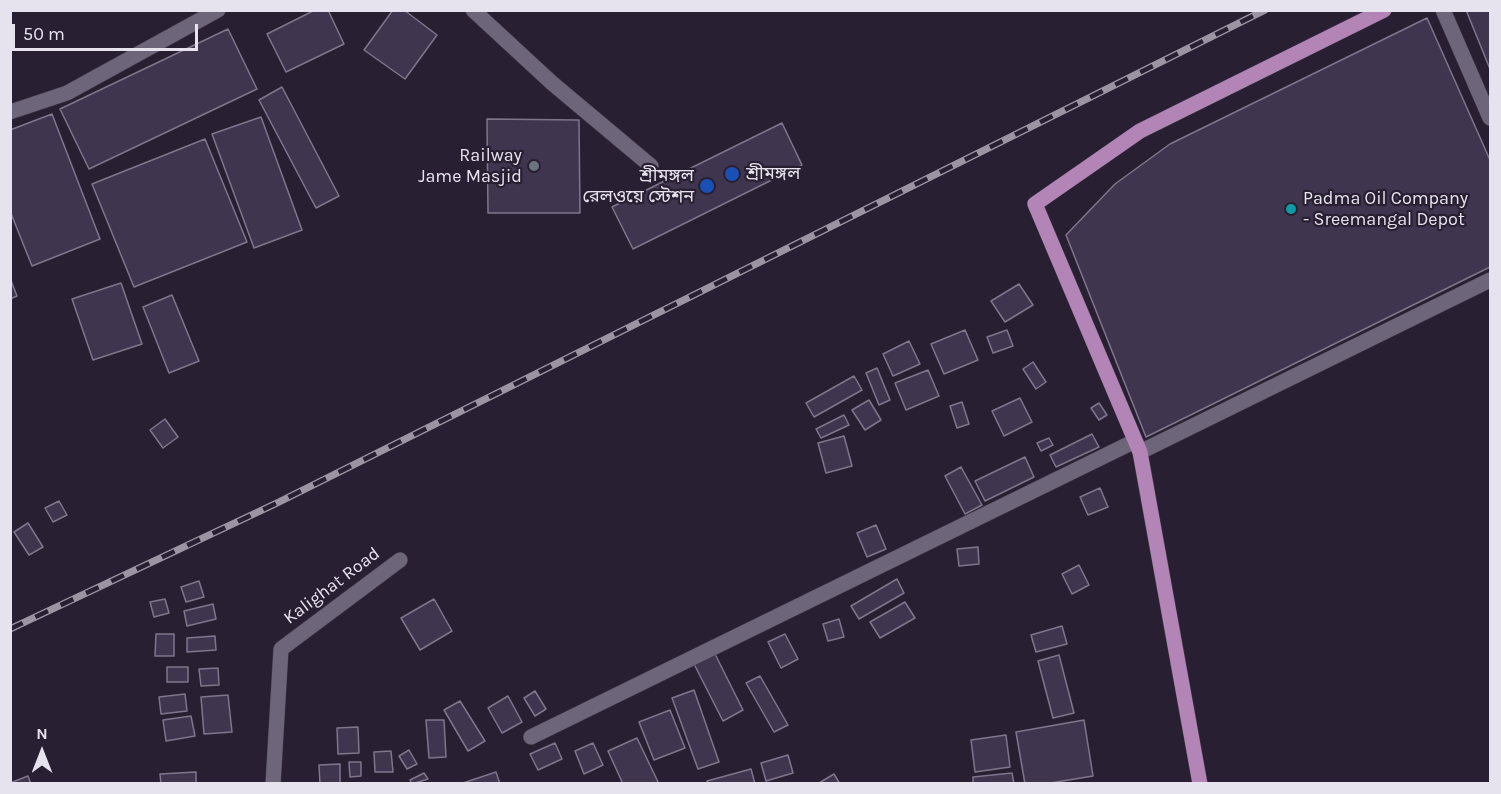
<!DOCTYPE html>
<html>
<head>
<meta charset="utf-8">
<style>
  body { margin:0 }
  #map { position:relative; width:1501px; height:794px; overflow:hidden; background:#282032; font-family:Karla,sans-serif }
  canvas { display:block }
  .frame { position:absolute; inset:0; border:12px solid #e6e2ee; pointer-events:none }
  .north { position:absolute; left:12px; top:722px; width:60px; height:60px; -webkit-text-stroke:4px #282032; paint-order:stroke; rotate:0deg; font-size:16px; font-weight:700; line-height:24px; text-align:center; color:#e6e2ee }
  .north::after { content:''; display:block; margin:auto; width:21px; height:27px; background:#e6e2ee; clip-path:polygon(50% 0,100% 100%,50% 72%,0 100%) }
  .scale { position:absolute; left:12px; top:24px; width:186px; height:27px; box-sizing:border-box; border:3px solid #e6e2ee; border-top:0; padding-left:8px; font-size:18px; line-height:21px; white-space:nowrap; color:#e6e2ee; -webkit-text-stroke:4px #282032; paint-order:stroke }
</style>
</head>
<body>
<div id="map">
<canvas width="1501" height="794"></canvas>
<div class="frame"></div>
<div class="north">N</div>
<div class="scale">50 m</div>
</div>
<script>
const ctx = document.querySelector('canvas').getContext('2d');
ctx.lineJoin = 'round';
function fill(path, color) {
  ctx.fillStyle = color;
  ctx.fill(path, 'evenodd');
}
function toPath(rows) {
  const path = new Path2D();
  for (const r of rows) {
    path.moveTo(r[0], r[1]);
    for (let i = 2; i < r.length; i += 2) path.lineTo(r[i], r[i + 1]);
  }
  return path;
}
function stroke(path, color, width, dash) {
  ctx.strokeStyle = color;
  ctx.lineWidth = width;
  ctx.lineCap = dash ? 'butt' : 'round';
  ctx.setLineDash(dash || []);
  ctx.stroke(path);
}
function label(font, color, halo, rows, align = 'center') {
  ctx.font = font + ' Karla,"Noto Sans Bengali",sans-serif';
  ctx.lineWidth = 4.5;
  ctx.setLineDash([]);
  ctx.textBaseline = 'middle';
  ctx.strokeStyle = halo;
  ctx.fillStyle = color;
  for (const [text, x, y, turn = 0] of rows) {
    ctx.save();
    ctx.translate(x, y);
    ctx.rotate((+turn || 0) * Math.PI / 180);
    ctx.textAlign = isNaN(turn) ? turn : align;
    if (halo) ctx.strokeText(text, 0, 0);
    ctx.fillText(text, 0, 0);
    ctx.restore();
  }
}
const building = toPath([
  [315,10,328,10,344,44,286,72,267,34,315,10],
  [393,10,404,10,437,35,405,79,364,50,393,10],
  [1466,10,1490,10,1490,69,1466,10],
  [1427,18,1490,160,1490,267,1146,437,1066,235,1115,184,1170,144,1427,18],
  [228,29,257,89,89,169,60,109,228,29],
  [282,87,339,196,316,208,259,100,282,87],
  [52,114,100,239,32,266,10,211,10,130,52,114],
  [261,117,302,230,254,248,212,134,261,117],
  [487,119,579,120,580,213,488,213,487,119],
  [782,123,802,165,633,249,612,207,782,123],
  [205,139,247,242,134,287,92,184,205,139],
  [10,278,17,296,10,299,10,278],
  [121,283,142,344,93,360,72,299,121,283],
  [1019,284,1033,305,1005,322,991,301,1019,284],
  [172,295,199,361,169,373,143,307,172,295],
  [965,330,978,360,944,374,931,344,965,330],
  [1007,330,1013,346,993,353,987,337,1007,330],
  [909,341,920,364,893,376,883,354,909,341],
  [1033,362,1046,382,1036,389,1023,369,1033,362],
  [877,368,890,400,879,405,866,373,877,368],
  [928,370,939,396,906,410,895,383,928,370],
  [854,376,862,390,814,417,806,403,854,376],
  [1020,398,1032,422,1004,436,992,411,1020,398],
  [869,400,881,420,865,430,852,410,869,400],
  [962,402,969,424,957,428,950,406,962,402],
  [1099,403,1107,415,1099,420,1091,408,1099,403],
  [844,415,849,425,821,438,816,429,844,415],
  [165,419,178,437,163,448,150,430,165,419],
  [1092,434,1099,447,1056,467,1050,455,1092,434],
  [844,436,852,466,826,473,818,443,844,436],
  [1049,438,1053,445,1041,451,1037,443,1049,438],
  [1025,457,1034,477,985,501,975,481,1025,457],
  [961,467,982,505,965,514,945,476,961,467],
  [1100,488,1108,507,1088,515,1080,497,1100,488],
  [59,501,67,515,53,522,45,508,59,501],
  [28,523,43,547,29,555,14,532,28,523],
  [876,525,886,549,867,557,857,533,876,525],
  [978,547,979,564,959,566,957,549,978,547],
  [1079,565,1089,585,1072,594,1062,574,1079,565],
  [897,579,904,593,859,619,851,606,897,579],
  [199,581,204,597,186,602,181,587,199,581],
  [165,599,169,613,154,617,150,602,165,599],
  [434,599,452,631,420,650,401,618,434,599],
  [905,602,915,618,880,638,870,622,905,602],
  [213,604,216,619,187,626,184,611,213,604],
  [839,619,844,637,828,641,823,624,839,619],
  [1062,626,1067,644,1036,652,1031,635,1062,626],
  [156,634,174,634,174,656,155,656,156,634],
  [785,634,798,659,781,668,768,642,785,634],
  [215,636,216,650,187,652,187,638,215,636],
  [715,654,743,710,723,721,694,664,715,654],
  [1059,655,1074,713,1053,718,1038,661,1059,655],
  [167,667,188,667,188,682,167,682,167,667],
  [218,668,219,685,201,686,199,669,218,668],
  [760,676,788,725,774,732,746,683,760,676],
  [694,690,719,762,698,769,672,698,694,690],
  [535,691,546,709,535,716,524,698,535,691],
  [185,694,187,711,161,714,159,697,185,694],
  [228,695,232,732,204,734,201,697,228,695],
  [508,696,522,722,502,733,488,708,508,696],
  [460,701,485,741,468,751,444,710,460,701],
  [670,710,685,748,654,760,639,722,670,710],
  [191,716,195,736,166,741,163,720,191,716],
  [426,720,444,720,446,757,429,758,426,720],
  [1084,720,1093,776,1044,784,1025,784,1016,732,1084,720],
  [358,727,359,753,338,754,337,728,358,727],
  [1006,735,1010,767,975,772,971,740,1006,735],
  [637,738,659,784,623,784,608,751,637,738],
  [555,743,562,759,538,770,530,754,555,743],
  [593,743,603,765,584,774,575,751,593,743],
  [409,750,417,764,407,769,399,756,409,750],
  [391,751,393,772,375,772,374,752,391,751],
  [788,755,793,773,766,781,761,763,788,755],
  [349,762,361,762,361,776,350,777,349,762],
  [340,764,340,783,320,784,319,765,340,764],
  [751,769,755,784,708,784,707,781,751,769],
  [196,772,196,784,161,784,160,774,196,772],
  [496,772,500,784,463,784,463,783,496,772],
  [424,773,428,779,412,784,410,780,424,773],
  [1012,773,1014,784,973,784,973,777,1012,773],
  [834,774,840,784,819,784,819,783,834,774],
  [28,776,31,784,10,784,10,783,28,776]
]);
fill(building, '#40354e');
stroke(building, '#7f768c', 1.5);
const minor = toPath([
  [473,10,552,83,651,166],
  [1443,10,1490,118],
  [10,112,67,93,218,10],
  [1140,452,1490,280],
  [531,737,1135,441],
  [273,784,281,649,400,560]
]);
const major = toPath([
  [1200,784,1140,452,1035,204,1140,131,1384,10]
]);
stroke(minor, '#403a48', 16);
stroke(major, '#403a48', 16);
stroke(minor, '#6d657a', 15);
stroke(major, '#b385b7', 15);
const rail = toPath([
  [10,629,277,503,1265,10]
]);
stroke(rail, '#9b95a3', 7);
stroke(rail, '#282032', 4.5, [14]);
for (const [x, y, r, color] of [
  [534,166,6,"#6b7280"],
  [732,174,8,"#1a4fb4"],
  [707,186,8,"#1a4fb4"],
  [1291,209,6,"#0f9aa8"]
]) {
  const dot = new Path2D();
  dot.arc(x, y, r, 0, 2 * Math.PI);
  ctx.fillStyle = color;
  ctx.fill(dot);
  stroke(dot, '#282032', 2);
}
label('18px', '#e6e2ee', '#282032', [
  ["Railway",522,156],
  ["Jame Masjid",522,177],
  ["শ্রীমঙ্গল",746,174,"left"],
  ["শ্রীমঙ্গল",694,176],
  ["রেলওয়ে স্টেশন",694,197],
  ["Padma Oil Company",1303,199,"left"],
  ["- Sreemangal Depot",1303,220,"left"]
], 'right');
label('18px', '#e6e2ee', '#282032', [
  ["Kalighat Road",332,586,-37]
]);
</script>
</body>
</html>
